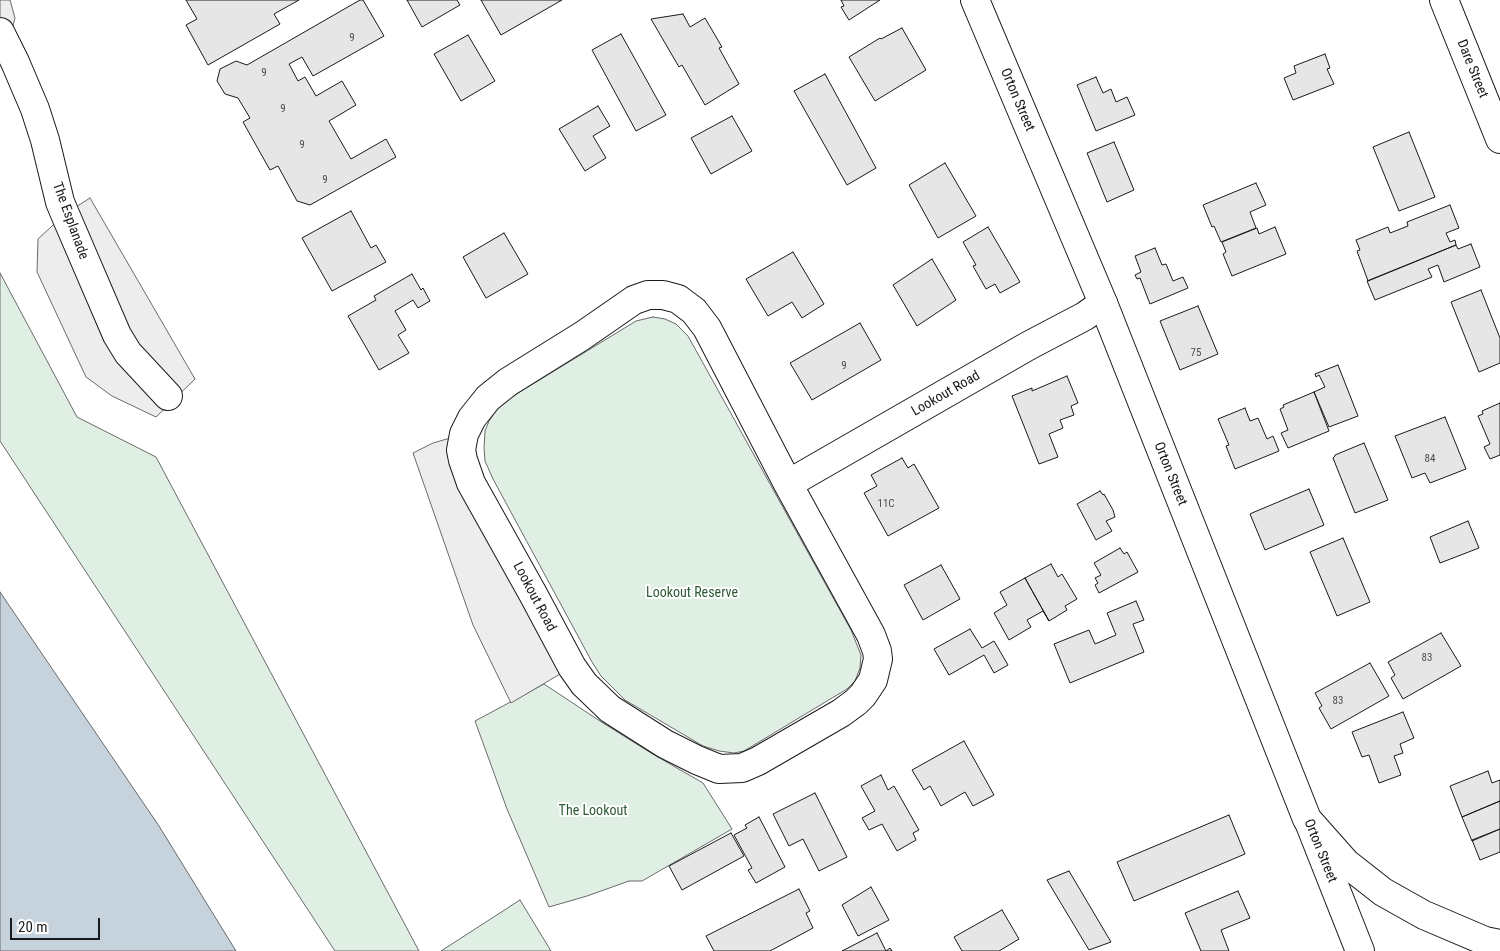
<!DOCTYPE html>
<html>
<head>
<meta charset="utf-8">
<style>
  body { margin:0 }
  #map { position:relative; width:1500px; height:951px; overflow:hidden; background:#fff; font-family:"Roboto Condensed",sans-serif }
  canvas { display:block }
  .scale { position:absolute; left:10px; top:918px; width:90px; height:22px; box-sizing:border-box; border:2px solid #1a1a1a; border-top:0; padding-left:6px; font-size:15px; line-height:18px; white-space:nowrap; color:#1a1a1a; -webkit-text-stroke:4px #fff; paint-order:stroke }
</style>
</head>
<body>
<div id="map">
<canvas width="1500" height="951"></canvas>
<div class="scale">20 m</div>
</div>
<script>
const ctx = document.querySelector('canvas').getContext('2d');
ctx.lineJoin = 'round';
function fill(path, color) {
  ctx.fillStyle = color;
  ctx.fill(path, 'evenodd');
}
function toPath(rows) {
  const path = new Path2D();
  for (const r of rows) {
    path.moveTo(r[0], r[1]);
    for (let i = 2; i < r.length; i += 2) path.lineTo(r[i], r[i + 1]);
  }
  return path;
}
function stroke(path, color, width, dash) {
  ctx.strokeStyle = color;
  ctx.lineWidth = width;
  ctx.lineCap = dash ? 'butt' : 'round';
  ctx.setLineDash(dash || []);
  ctx.stroke(path);
}
function label(font, color, halo, rows, align = 'center') {
  ctx.font = font + ' "Roboto Condensed",sans-serif';
  ctx.lineWidth = 4;
  ctx.setLineDash([]);
  ctx.textBaseline = 'middle';
  ctx.strokeStyle = halo;
  ctx.fillStyle = color;
  for (const [text, x, y, turn = 0] of rows) {
    ctx.save();
    ctx.translate(x, y);
    ctx.rotate((+turn || 0) * Math.PI / 180);
    ctx.textAlign = isNaN(turn) ? turn : align;
    if (halo) ctx.strokeText(text, 0, 0);
    ctx.fillText(text, 0, 0);
    ctx.restore();
  }
}
const green = toPath([
  [0,273,77,417,156,457,419,951,335,951,0,441,0,273],
  [653,317,665,319,676,324,688,336,851,630,861,655,860,668,855,681,847,689,744,751,734,753,719,751,703,746,625,700,601,676,592,662,493,479,485,461,484,448,485,431,489,421,498,408,510,398,636,321,653,317],
  [544,684,603,723,651,753,703,783,732,829,642,881,629,881,587,896,549,907,507,809,475,721,544,684],
  [520,900,551,951,441,951,520,900]
]);
fill(green, '#e0efe3');
stroke(green, '#6a6a6a', 1);
const parking = toPath([
  [0,0,10,0,15,18,11,34,0,46,0,0],
  [90,198,195,379,156,417,112,396,86,377,37,272,38,239,65,214,90,198],
  [464,434,462,442,572,667,511,703,473,625,413,453,433,443,464,434]
]);
fill(parking, '#ededed');
stroke(parking, '#6a6a6a', 1);
const water = toPath([
  [0,592,159,826,236,951,0,951,0,592]
]);
fill(water, '#c6d2dc');
stroke(water, '#6a6a6a', 1);
const building = toPath([
  [186,0,299,0,274,14,280,24,208,65,186,25,197,19,186,0],
  [360,0,363,0,384,36,313,76,302,57,289,64,298,81,305,77,316,96,342,81,356,105,329,121,351,159,386,139,396,157,310,205,297,201,278,166,270,170,243,122,250,118,238,98,225,94,217,81,220,69,236,61,247,65,360,0],
  [407,0,457,0,460,5,422,27,407,0],
  [481,0,562,0,501,35,481,0],
  [841,0,880,0,849,20,841,7,844,6,841,0],
  [683,14,690,27,705,18,722,47,719,48,739,84,705,105,682,65,679,67,651,19,683,14],
  [902,28,926,70,875,101,849,57,880,38,881,39,902,28],
  [621,34,666,115,636,131,592,50,621,34],
  [468,35,495,81,461,101,434,54,468,35],
  [1325,54,1330,68,1327,69,1334,84,1293,100,1284,78,1296,73,1294,66,1325,54],
  [825,74,876,168,847,185,794,91,825,74],
  [1096,77,1103,93,1111,89,1116,102,1127,97,1135,115,1096,131,1077,85,1096,77],
  [598,106,610,126,593,136,606,158,585,171,559,129,598,106],
  [732,116,752,151,711,174,691,138,732,116],
  [1409,132,1435,197,1399,211,1373,147,1409,132],
  [1114,142,1134,190,1107,202,1087,153,1114,142],
  [945,163,976,216,938,238,909,185,945,163],
  [1256,183,1266,205,1250,212,1256,228,1221,242,1214,226,1212,227,1203,205,1256,183],
  [1450,205,1459,228,1446,233,1450,242,1455,240,1456,245,1368,281,1357,251,1360,250,1356,240,1388,227,1390,233,1408,226,1407,222,1450,205],
  [351,211,371,248,376,245,386,262,332,291,302,238,351,211],
  [988,227,1020,282,1000,293,995,284,986,289,973,266,976,265,963,242,988,227],
  [1275,227,1286,254,1232,276,1223,254,1226,252,1222,242,1257,228,1259,234,1275,227],
  [504,233,528,274,486,298,463,257,504,233],
  [1471,244,1480,267,1444,282,1438,265,1428,269,1432,277,1375,300,1367,281,1456,245,1458,249,1471,244],
  [1155,248,1162,265,1166,264,1173,281,1183,277,1188,288,1150,304,1140,278,1137,279,1135,275,1141,272,1135,256,1155,248],
  [793,252,824,304,802,318,792,302,768,316,746,279,793,252],
  [932,259,956,300,917,326,893,285,932,259],
  [412,274,421,290,423,288,430,301,418,308,413,300,395,311,406,330,398,335,409,353,379,370,348,316,376,300,374,296,412,274],
  [1481,290,1500,338,1500,363,1479,372,1451,302,1481,290],
  [1198,306,1218,354,1180,370,1160,321,1198,306],
  [860,323,881,360,812,400,790,363,860,323],
  [1338,365,1358,416,1329,427,1314,392,1325,387,1319,375,1316,377,1315,374,1338,365],
  [1067,376,1078,403,1071,406,1074,415,1060,420,1063,428,1049,434,1058,457,1039,464,1012,396,1032,388,1032,391,1067,376],
  [1314,392,1329,431,1288,448,1281,433,1288,430,1280,409,1284,407,1283,405,1314,392],
  [1500,403,1500,455,1490,459,1484,447,1490,444,1478,416,1483,414,1482,411,1500,403],
  [1245,408,1250,421,1258,418,1267,439,1273,436,1279,451,1235,469,1226,446,1229,445,1218,419,1245,408],
  [1445,417,1466,469,1430,483,1425,473,1412,478,1395,436,1445,417],
  [1364,443,1388,500,1355,513,1333,458,1335,456,1335,455,1364,443],
  [902,458,908,468,914,464,939,508,888,536,864,493,877,486,871,475,902,458],
  [1309,489,1324,525,1265,550,1250,514,1252,513,1309,489],
  [1100,491,1103,495,1104,494,1113,510,1115,517,1106,521,1112,531,1096,540,1077,504,1100,491],
  [1468,521,1479,548,1440,563,1430,537,1468,521],
  [1343,538,1370,602,1337,616,1310,552,1343,538],
  [1120,548,1124,554,1127,552,1138,572,1099,593,1095,585,1098,583,1095,578,1101,575,1094,563,1120,548],
  [1051,564,1058,577,1062,574,1077,599,1065,606,1067,610,1049,621,1025,578,1051,564],
  [941,565,960,599,923,620,904,585,941,565],
  [1025,578,1049,621,1043,611,1027,620,1031,627,1009,640,994,613,1007,605,1000,592,1025,578],
  [1136,601,1144,620,1133,624,1144,652,1070,683,1054,644,1089,630,1095,644,1116,635,1107,613,1136,601],
  [970,629,982,648,994,641,1008,665,994,673,984,655,949,675,934,649,970,629],
  [1441,633,1461,666,1403,699,1391,678,1395,675,1388,662,1441,633],
  [1370,663,1389,696,1331,729,1319,708,1322,706,1315,693,1370,663],
  [1403,712,1414,738,1400,744,1403,753,1394,756,1401,775,1379,783,1369,755,1362,757,1352,732,1403,712],
  [964,741,994,795,973,806,965,792,941,806,930,786,924,790,912,770,964,741],
  [1488,771,1492,783,1500,780,1500,801,1462,817,1450,786,1488,771],
  [881,775,888,790,894,786,919,830,913,833,916,840,897,851,882,824,869,830,862,818,875,811,861,786,881,775],
  [815,793,847,857,819,871,803,839,789,846,773,814,815,793],
  [1500,801,1500,829,1472,841,1462,817,1500,801],
  [1229,815,1245,854,1134,901,1117,862,1229,815],
  [759,817,785,867,756,883,748,870,752,868,734,835,747,828,745,825,759,817],
  [1500,829,1500,852,1480,860,1472,840,1500,829],
  [731,833,744,856,682,890,669,866,731,833],
  [1069,871,1111,942,1089,950,1047,880,1069,871],
  [871,887,889,920,858,936,842,905,871,887],
  [799,889,810,911,806,913,813,928,770,951,714,951,706,936,799,889],
  [1238,891,1250,918,1221,930,1229,951,1201,951,1185,913,1238,891],
  [1002,910,1019,939,999,951,962,951,954,937,1002,910],
  [877,933,886,951,890,948,892,951,842,951,877,933]
]);
fill(building, '#e6e6e6');
stroke(building, '#1a1a1a', 1);
const minor = toPath([
  [1444,0,1500,139],
  [0,32,15,62,35,109,45,140,60,202,65,214,117,335,128,353,168,396],
  [648,295,663,295,678,299,694,311,707,328,788,484,871,635,877,651,878,659,873,680,863,695,856,702,841,713,758,761,742,768,719,769,697,760,665,744,610,709,584,684,572,667,533,594,471,483,463,460,461,450,464,434,472,418,488,398,508,382,582,336,634,300,648,295],
  [788,484,1028,346,1085,316,1103,303],
  [1309,822,1360,951]
]);
const major = toPath([
  [975,0,1103,303,1307,819,1346,863,1383,892,1424,915,1485,941,1500,944]
]);
stroke(minor, '#1a1a1a', 30);
stroke(major, '#1a1a1a', 30);
stroke(minor, '#fff', 28);
stroke(major, '#fff', 28);
label('11px', '#4d4d4d', null, [
  ["9",352,38],
  ["9",264,73],
  ["9",283,109],
  ["9",302,145],
  ["9",325,180],
  ["75",1196,353],
  ["9",844,366],
  ["84",1430,459],
  ["11C",886,504],
  ["83",1427,658],
  ["83",1338,701]
]);
label('14px', '#1a1a1a', '#fff', [
  ["Dare Street",1472,69,68],
  ["Orton Street",1017,100,67],
  ["The Esplanade",70,221,70],
  ["Lookout Road",946,394,-30],
  ["Orton Street",1170,474,68],
  ["Lookout Road",534,597,62],
  ["Orton Street",1320,851,68]
]);
label('14px', '#2b5a34', '#fff', [
  ["Lookout Reserve",692,593],
  ["The Lookout",593,811]
]);
</script>
</body>
</html>
